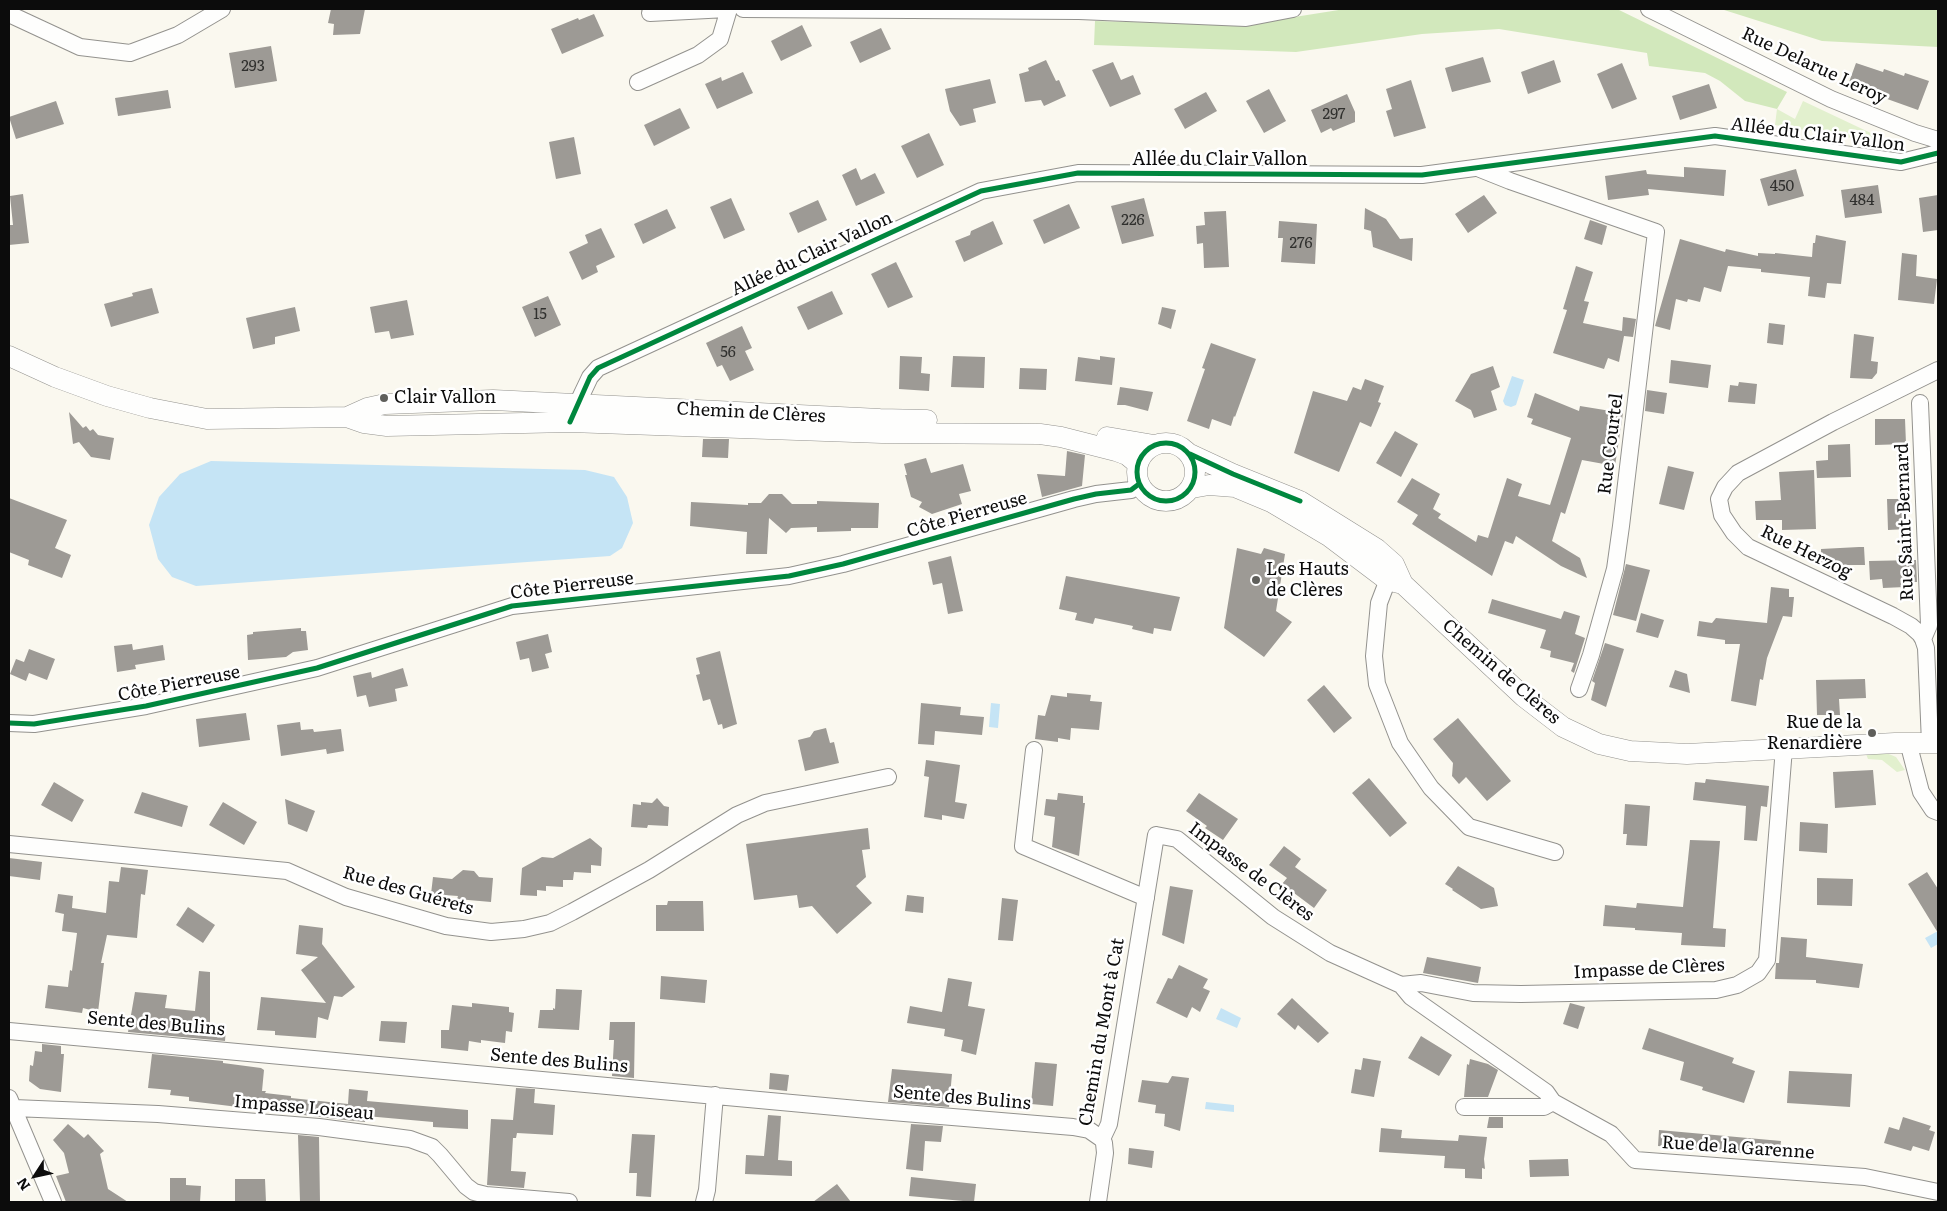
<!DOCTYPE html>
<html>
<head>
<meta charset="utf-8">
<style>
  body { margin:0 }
  #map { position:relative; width:1947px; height:1211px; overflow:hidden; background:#faf8ef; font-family:Literata,serif }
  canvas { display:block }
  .frame { position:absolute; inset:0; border:10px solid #0c0c0c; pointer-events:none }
  .north { position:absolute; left:10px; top:1151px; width:50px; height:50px; -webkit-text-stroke:4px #fff; paint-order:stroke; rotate:235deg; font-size:14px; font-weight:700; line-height:20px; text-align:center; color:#0c0c0c }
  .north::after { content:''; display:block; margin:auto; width:18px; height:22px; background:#0c0c0c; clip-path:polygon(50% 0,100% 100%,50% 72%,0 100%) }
</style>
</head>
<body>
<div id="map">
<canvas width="1947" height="1211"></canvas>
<div class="frame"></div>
<div class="north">N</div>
</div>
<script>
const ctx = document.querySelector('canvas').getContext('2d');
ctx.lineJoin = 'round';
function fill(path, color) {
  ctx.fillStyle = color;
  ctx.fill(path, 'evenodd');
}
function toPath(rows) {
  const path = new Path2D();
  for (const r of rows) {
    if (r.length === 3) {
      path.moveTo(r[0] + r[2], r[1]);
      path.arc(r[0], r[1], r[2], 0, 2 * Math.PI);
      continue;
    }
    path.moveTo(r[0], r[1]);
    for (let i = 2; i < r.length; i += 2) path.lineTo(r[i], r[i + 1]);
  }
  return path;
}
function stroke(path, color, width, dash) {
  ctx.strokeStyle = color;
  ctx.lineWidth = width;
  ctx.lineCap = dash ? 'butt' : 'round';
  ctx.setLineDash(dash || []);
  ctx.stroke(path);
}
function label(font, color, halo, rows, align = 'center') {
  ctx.font = font + ' Literata,serif';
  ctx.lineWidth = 5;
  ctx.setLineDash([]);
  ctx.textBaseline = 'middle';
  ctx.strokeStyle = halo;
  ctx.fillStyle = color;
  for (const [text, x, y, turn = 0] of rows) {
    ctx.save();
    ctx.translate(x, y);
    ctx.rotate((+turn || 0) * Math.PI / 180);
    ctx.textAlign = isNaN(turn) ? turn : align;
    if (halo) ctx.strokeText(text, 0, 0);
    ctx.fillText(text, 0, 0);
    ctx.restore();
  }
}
fill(toPath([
  [1803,101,1875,135,1877,137,1870,141,1775,125,1777,109,1795,119],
  [1884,752,1896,757,1905,770,1897,772,1882,760,1868,759,1866,754]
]), '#e2f0ce');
fill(toPath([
  [1345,9,1617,9,1787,92,1777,109,1745,101,1720,81,1705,73,1649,66,1647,53,1499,29,1422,34,1296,52,1094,45,1095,21,1203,24,1263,22],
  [1721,9,1938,9,1938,47,1822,41]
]), '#d2e8bc');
fill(toPath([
  [1512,376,1524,380,1516,405,1511,407,1505,405,1503,401],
  [211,461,585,470,614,477,627,497,633,523,622,548,610,556,196,586,172,577,158,559,149,525,159,497,180,474],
  [991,703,1000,704,998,728,989,727],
  [1938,931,1938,944,1931,948,1925,938],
  [1221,1008,1241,1018,1237,1028,1216,1019],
  [1206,1102,1234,1105,1234,1112,1205,1109]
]), '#c5e4f5');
fill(toPath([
  [331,9,365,9,360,34,333,35,334,24,328,23],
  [594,14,604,36,562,54,551,29,578,18,579,20],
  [802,25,812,46,781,61,771,41],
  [881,28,891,49,860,63,850,42],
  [271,46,277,81,235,88,229,53],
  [1483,57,1491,82,1452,92,1445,68],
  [1046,60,1056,81,1059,80,1066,96,1044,106,1041,100,1025,102,1019,74,1029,71,1028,68],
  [1554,60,1561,82,1528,94,1521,72],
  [1113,62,1121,80,1133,75,1141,94,1110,107,1092,70],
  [1622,63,1637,99,1612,109,1597,74],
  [1856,63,1883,72,1884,69,1904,76,1905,73,1929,81,1918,110,1848,85],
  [743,72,753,93,717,109,705,84,721,77,722,81],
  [990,79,996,103,973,109,976,122,960,126,950,111,945,89],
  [1411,80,1426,128,1394,137,1386,111,1392,109,1386,89],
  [1709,84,1717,108,1680,120,1672,96],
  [1269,89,1286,121,1264,133,1246,101],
  [168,90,171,108,118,116,115,98],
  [1206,92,1217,111,1185,129,1174,109],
  [1347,94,1355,112,1355,122,1333,131,1331,128,1321,133,1311,110],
  [56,101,64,124,16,139,9,117],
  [680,108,690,128,654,146,644,125],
  [929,133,944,165,917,178,901,146],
  [574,137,581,174,556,179,549,142],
  [1684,167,1726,170,1724,196,1648,189,1649,195,1608,200,1605,176,1646,170,1647,174,1684,177],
  [856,168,861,180,875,173,885,193,856,206,842,175],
  [1796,169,1804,196,1768,206,1760,179],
  [1878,185,1882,213,1845,218,1841,190],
  [23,194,29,243,9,245,9,225,13,225,10,196],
  [1484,195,1497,213,1468,233,1455,214],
  [1938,195,1938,230,1923,232,1919,198],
  [731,198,745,230,724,239,710,207],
  [1144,198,1154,236,1122,244,1111,206],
  [818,200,827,220,798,233,789,213],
  [1069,204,1080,228,1044,244,1033,220],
  [1365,208,1386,219,1400,239,1413,238,1412,261,1373,247,1371,231,1364,229],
  [667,209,676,228,643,244,634,224],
  [1226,211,1229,267,1204,268,1203,243,1197,244,1196,226,1205,225,1204,212],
  [1590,220,1607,226,1602,245,1584,239],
  [993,221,1003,244,964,262,955,241,970,235,971,231],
  [1279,221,1317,224,1315,264,1281,262,1283,238,1278,238],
  [601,228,615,257,596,266,598,272,582,280,569,252,588,243,585,235],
  [1816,235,1846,241,1841,284,1827,283,1825,298,1808,296,1810,277,1761,272,1761,269,1728,266,1721,292,1704,287,1700,302,1688,299,1687,302,1676,299,1670,330,1655,326,1680,239,1725,252,1726,249,1758,256,1758,253,1775,254,1775,253,1812,257,1813,243,1815,243],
  [1902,253,1917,255,1916,276,1937,279,1934,304,1898,300],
  [896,262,913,297,888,308,871,274],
  [1576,266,1593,272,1584,301,1589,302,1583,323,1622,331,1623,317,1636,319,1633,337,1624,336,1619,362,1608,358,1604,369,1553,353,1567,310,1563,309],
  [152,288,159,313,111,327,104,304,133,296,132,293],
  [832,291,843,314,808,330,797,307],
  [548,296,561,325,535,337,522,307],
  [407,300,414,335,391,339,389,331,375,333,370,307],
  [295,307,300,331,275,337,275,344,253,349,246,318],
  [1162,307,1176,310,1171,329,1158,324],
  [1769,323,1785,325,1783,345,1767,343],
  [742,326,752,348,745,351,754,370,730,381,722,365,717,367,706,343],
  [1854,334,1874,337,1871,361,1878,362,1877,373,1872,379,1850,378],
  [1211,343,1256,359,1235,417,1234,416,1231,426,1212,419,1209,429,1187,421,1205,369,1202,368],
  [900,356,922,357,921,373,930,374,929,391,899,389],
  [953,356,985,357,984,388,951,387],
  [1100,356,1115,358,1112,385,1075,381,1078,357,1100,360],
  [1671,360,1711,365,1708,388,1669,383],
  [1493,366,1500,387,1491,391,1497,410,1474,418,1471,410,1455,401,1471,374],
  [1020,368,1047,369,1046,390,1019,389],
  [1365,379,1384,386,1378,402,1381,403,1371,427,1360,422,1339,472,1294,453,1313,391,1347,401,1353,387,1361,390],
  [1739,382,1757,384,1755,404,1728,402,1730,385,1738,386],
  [1120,387,1153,392,1148,411,1125,405,1117,405],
  [1647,390,1667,393,1664,414,1645,411],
  [1535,393,1579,411,1580,406,1623,413,1615,466,1582,460,1565,514,1561,512,1552,541,1580,558,1587,578,1561,566,1516,536,1513,544,1505,541,1492,576,1412,524,1418,515,1397,502,1412,478,1440,494,1433,509,1441,514,1438,518,1476,542,1478,535,1488,538,1507,478,1522,484,1518,496,1550,505,1571,438,1531,424,1533,419,1527,417],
  [69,412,83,428,86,426,90,431,93,429,98,435,114,438,110,460,91,457,79,442,73,444],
  [1875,419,1905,419,1906,444,1875,445],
  [1395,431,1418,444,1401,477,1376,463],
  [703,439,729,439,728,458,702,457],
  [1850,444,1851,477,1817,478,1816,461,1828,460,1828,445],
  [1067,451,1085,455,1082,486,1042,497,1037,474,1065,476],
  [926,458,931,473,963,464,971,491,959,494,962,504,932,514,919,507,922,502,911,497,905,475,907,475,904,464],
  [1668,466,1694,472,1684,510,1659,504],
  [1814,470,1816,529,1782,530,1782,520,1756,520,1755,501,1781,500,1779,472],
  [769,494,782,494,792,504,817,504,817,501,879,503,878,528,851,528,851,531,817,532,817,527,791,528,786,533,769,518,767,554,746,554,747,532,690,526,691,502,748,505,748,503,761,503],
  [9,498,67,520,55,548,71,555,62,578,28,565,29,560,9,552],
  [1887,499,1904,499,1905,509,1908,509,1908,529,1888,530],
  [1859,547,1864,547,1865,565,1837,565,1837,563,1821,564,1821,549],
  [1237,548,1261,554,1264,548,1285,554,1276,611,1292,622,1264,657,1224,628],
  [951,556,963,611,948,614,942,583,933,585,928,562],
  [1916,560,1917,582,1905,582,1905,587,1883,588,1882,579,1870,580,1869,561],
  [1626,564,1650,570,1636,621,1613,615],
  [1066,576,1180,597,1171,631,1154,628,1153,634,1132,629,1133,626,1095,618,1093,624,1075,620,1077,613,1059,609],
  [1771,587,1789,589,1789,597,1794,597,1792,617,1783,616,1767,658,1763,680,1760,679,1756,706,1731,701,1740,644,1725,644,1725,640,1697,636,1699,621,1712,623,1716,618,1767,623],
  [1492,599,1561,619,1564,611,1580,616,1575,634,1585,638,1574,673,1571,671,1574,663,1550,657,1551,651,1540,648,1546,630,1488,613],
  [1641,613,1664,620,1658,638,1636,632],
  [301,628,301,631,306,631,308,650,293,652,286,657,248,660,247,635,253,634,253,632],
  [548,634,552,652,545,654,549,668,532,672,529,658,520,660,516,642],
  [1605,643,1624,649,1606,707,1591,700,1595,683,1592,681],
  [132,644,133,650,163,645,165,660,135,665,136,669,117,672,114,646],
  [29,649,55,659,47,680,29,673,26,681,10,674,16,659,24,662],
  [720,651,737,724,723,729,722,724,718,725,710,699,703,701,696,675,700,674,696,658],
  [403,668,408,686,395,689,397,701,369,707,366,695,357,697,353,676,371,672,372,678],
  [1675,670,1687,674,1690,693,1669,687],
  [1865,679,1866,698,1839,699,1840,715,1817,715,1816,680],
  [1324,685,1352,718,1334,733,1307,700],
  [1067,693,1091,695,1090,701,1102,702,1099,730,1071,728,1070,740,1058,738,1058,742,1035,739,1038,715,1045,716,1051,695,1067,697],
  [921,703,961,707,960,715,984,717,982,735,935,731,934,745,918,744],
  [246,713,250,740,199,747,196,719],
  [1458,718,1511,781,1487,801,1466,777,1459,784,1452,776,1453,763,1433,739],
  [300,722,301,730,313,729,314,732,324,731,341,729,344,751,327,754,326,749,281,756,277,725],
  [826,728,830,743,834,742,839,763,805,771,798,740,810,737,814,731],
  [926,760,960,765,955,802,967,804,964,819,942,815,942,820,924,817,929,777,924,776],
  [1873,770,1876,805,1835,808,1833,772],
  [1369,778,1407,823,1390,837,1352,793],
  [1706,779,1769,786,1767,807,1761,806,1757,841,1744,840,1746,806,1693,800,1695,782,1705,783],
  [54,782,84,800,72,822,41,805],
  [142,792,188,806,182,827,134,813],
  [1058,793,1083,796,1083,803,1085,803,1079,856,1052,847,1055,817,1044,815,1046,799,1057,800],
  [1199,793,1238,819,1223,840,1205,828,1207,826,1186,811],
  [657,798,664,806,669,807,668,826,648,825,647,828,631,827,633,804,641,805,641,802,652,803],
  [285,799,315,811,307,832,288,824],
  [223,802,257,822,244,845,209,825],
  [1625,804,1650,806,1647,846,1626,845,1627,834,1623,834],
  [1800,822,1828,824,1827,853,1799,851],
  [868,828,870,849,862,850,866,877,856,886,872,903,837,934,812,906,799,908,797,895,754,900,746,844],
  [590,838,602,848,601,866,591,865,591,873,574,872,573,880,563,880,563,887,546,886,546,891,537,890,537,896,520,895,522,868,542,857,553,858],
  [1690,840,1720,841,1713,928,1726,929,1725,947,1681,945,1682,933,1635,930,1635,928,1603,926,1605,905,1636,908,1637,903,1683,907],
  [1284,846,1301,859,1295,867,1327,890,1314,908,1282,884,1287,878,1269,865],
  [9,858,42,862,40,880,9,876],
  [1458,866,1494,888,1498,906,1481,909,1452,890,1453,889,1445,884],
  [121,867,148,870,145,895,141,894,137,938,107,935,101,963,104,963,98,1012,83,1008,82,1013,45,1008,48,985,68,987,70,970,72,971,77,933,62,931,64,914,55,912,58,894,73,896,72,908,106,913,109,881,119,882],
  [463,870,474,871,479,877,493,878,491,902,457,899,458,896,431,894,433,877,452,879],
  [1927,872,1938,889,1938,933,1908,884],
  [1817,878,1853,879,1852,906,1817,905],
  [1170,886,1193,890,1184,944,1162,935],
  [907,895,924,897,923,913,905,911],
  [1002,898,1018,900,1013,941,998,940],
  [668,901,703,901,704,931,656,931,656,905,667,905],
  [188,907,215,925,203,943,176,925],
  [299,925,323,928,322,944,355,987,342,997,334,996,328,1020,318,1017,316,1038,275,1035,275,1031,257,1030,261,997,326,1003,301,970,318,957,296,954],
  [1781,937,1807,939,1806,957,1863,964,1859,988,1816,983,1816,980,1775,979,1776,963,1779,963],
  [1427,957,1481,967,1478,983,1423,973],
  [1179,965,1208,979,1203,988,1210,991,1200,1012,1192,1007,1187,1018,1156,1003,1168,978,1172,979],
  [199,971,210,972,210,1026,226,1027,225,1041,128,1032,135,992,167,995,165,1008,195,1011],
  [661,976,707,980,705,1003,660,999],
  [948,978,972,982,968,1006,985,1009,976,1055,961,1051,963,1040,944,1036,945,1029,907,1023,910,1006,942,1012],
  [556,989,582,990,579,1030,538,1028,540,1010,553,1010,553,1008,555,1009],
  [1292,998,1329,1033,1318,1043,1298,1025,1295,1030,1277,1014],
  [472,1003,509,1007,509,1012,514,1013,512,1032,506,1031,505,1043,481,1040,481,1043,469,1041,468,1051,441,1048,441,1030,449,1030,452,1005,472,1007],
  [1570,1003,1585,1007,1578,1029,1563,1024],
  [381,1021,407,1022,405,1043,379,1041],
  [610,1022,635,1022,634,1078,612,1076,614,1040,609,1040],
  [1649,1028,1734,1058,1732,1063,1755,1071,1744,1103,1702,1090,1703,1087,1680,1080,1684,1062,1642,1049],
  [1421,1036,1452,1055,1439,1076,1408,1058],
  [42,1044,61,1046,61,1054,64,1054,61,1092,40,1089,29,1081,30,1065,33,1066,35,1051,42,1052],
  [152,1054,223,1061,223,1063,261,1068,264,1070,262,1091,266,1091,265,1093,291,1096,291,1098,348,1104,349,1089,368,1091,367,1101,468,1110,468,1129,433,1127,433,1122,366,1116,365,1122,345,1120,189,1101,189,1097,170,1095,171,1090,148,1088],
  [1363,1058,1381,1061,1374,1097,1351,1093,1355,1069,1361,1070],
  [1470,1059,1488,1064,1498,1070,1488,1097,1464,1097,1467,1064,1469,1065],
  [1035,1062,1057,1064,1053,1106,1031,1104],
  [892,1069,952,1074,949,1107,888,1102],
  [1789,1071,1852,1074,1850,1107,1787,1103],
  [770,1073,789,1075,787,1091,769,1089],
  [1172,1076,1189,1078,1180,1131,1164,1126,1165,1114,1155,1113,1156,1105,1138,1102,1142,1080,1168,1083],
  [516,1088,535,1089,534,1103,555,1105,553,1135,517,1133,516,1138,513,1138,511,1171,526,1172,524,1188,487,1185,491,1119,513,1120],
  [768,1115,781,1116,778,1160,792,1161,792,1176,745,1174,746,1155,764,1156],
  [1489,1117,1503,1117,1503,1128,1487,1128],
  [1903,1117,1931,1126,1929,1130,1935,1132,1929,1151,1913,1146,1911,1151,1884,1143,1889,1127,1899,1130],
  [68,1124,84,1138,88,1134,104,1151,100,1154,108,1189,128,1202,66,1202,56,1176,69,1173,64,1153,53,1140],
  [911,1124,943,1126,941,1142,925,1141,923,1171,906,1169],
  [1381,1128,1402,1130,1401,1138,1458,1141,1459,1135,1487,1137,1484,1159,1485,1169,1482,1168,1482,1179,1465,1178,1465,1169,1444,1168,1445,1156,1379,1152],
  [1659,1130,1781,1141,1779,1156,1658,1146],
  [632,1134,655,1135,651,1197,636,1196,637,1173,629,1173],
  [298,1135,319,1137,320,1202,300,1202],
  [1129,1148,1154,1151,1152,1168,1128,1164],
  [1568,1159,1569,1176,1530,1177,1529,1160],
  [911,1177,976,1184,974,1202,909,1196],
  [170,1178,186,1178,186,1185,201,1186,200,1202,170,1202],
  [235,1179,265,1179,266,1202,235,1202],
  [837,1184,851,1202,813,1202]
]), '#9d9a95');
const minor = toPath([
  [743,9,1079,11,1246,18,1293,9],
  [1649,9,1831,99,1915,133,1938,140],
  [650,13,727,9],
  [9,14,80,47,130,53,178,35,222,9],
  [638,82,698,55,720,39,729,9],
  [1480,169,1510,181,1656,232,1621,526,1615,569,1591,655,1579,689],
  [1920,403,1929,625,1923,639],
  [572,415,590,377,598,368,981,191,1078,173,1422,175,1715,136,1901,162,1938,153],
  [1392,569,1379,603,1374,656,1377,684,1400,743,1431,788,1469,827,1555,852],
  [9,723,34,724,146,706,317,668,512,606,789,576,843,564,1074,499,1096,494,1131,490,1139,484],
  [1908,742,1921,792,1933,810,1938,812],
  [1930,743,1926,648,1923,639,1920,634,1911,626,1893,616,1748,547,1734,533,1722,515,1719,499,1725,487,1738,473,1833,422,1938,370],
  [1034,750,1023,846,1146,898],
  [9,844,287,871,346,897,446,926,491,932,524,929,550,923,572,912,649,870,737,815,765,803,888,777],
  [1401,985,1421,983,1473,993,1521,994,1716,990,1737,985,1758,973,1767,960,1784,748],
  [9,1031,868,1110,1073,1127,1089,1130,1102,1139],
  [9,1098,53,1202],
  [1553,1102,1611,1134,1635,1160,1865,1177,1938,1192],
  [14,1108,158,1114,319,1127,410,1139,432,1147,440,1155,466,1186,474,1192,486,1195,569,1202],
  [704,1202,707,1190,715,1095],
  [1098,1202,1105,1153,1104,1143,1102,1139,1109,1124,1156,835,1177,839,1273,917,1330,953,1401,985,1411,997,1546,1092,1553,1102,1544,1107,1464,1107]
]);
const tertiary = toPath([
  [9,356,55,377,107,396,150,408,207,419,347,417,364,423,387,426,570,422,882,433,1040,434,1061,437,1116,451,1127,455,1138,464],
  [347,417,367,408,385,404,493,400,880,419,927,420],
  [1107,437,1154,445],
  [1166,472,29],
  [1190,454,1233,474,1300,501,1377,549,1394,564,1403,584,1524,697,1563,727,1599,744,1630,751,1687,754,1895,743,1938,743],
  [1192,488,1209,485,1235,487,1271,502,1330,537,1387,580,1403,584]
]);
stroke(minor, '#93928e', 18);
stroke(tertiary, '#93928e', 21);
stroke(minor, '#fefefd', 16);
stroke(tertiary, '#fefefd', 20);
stroke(toPath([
  [570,422,590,377,598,368,981,191,1078,173,1422,175,1715,136,1901,162,1938,153],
  [1166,472,29],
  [1190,454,1233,474,1300,501],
  [9,723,34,724,146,706,317,668,512,606,789,576,843,564,1074,499,1096,494,1131,490,1139,484]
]), '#00873e', 5);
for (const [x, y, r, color] of [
  [384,398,5,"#5f5f5b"],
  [1256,580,5,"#5f5f5b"],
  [1872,733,5,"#5f5f5b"]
]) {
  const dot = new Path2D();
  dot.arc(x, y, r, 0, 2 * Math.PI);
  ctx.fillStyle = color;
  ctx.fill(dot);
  stroke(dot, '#fff', 2);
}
label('15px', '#30302e', null, [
  ["293",253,67],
  ["297",1334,115],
  ["450",1782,187],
  ["484",1862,201],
  ["226",1133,221],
  ["276",1301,244],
  ["15",540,315],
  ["56",728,353]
]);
label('18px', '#0c0c0c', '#fff', [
  ["Rue Delarue Leroy",1814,66,25],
  ["Allée du Clair Vallon",1818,135,7],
  ["Allée du Clair Vallon",1220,160],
  ["Allée du Clair Vallon",812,254,-25],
  ["Chemin de Clères",751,413,3],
  ["Rue Courtel",1611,444,-83],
  ["Côte Pierreuse",967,515,-16],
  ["Rue Saint-Bernard",1905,522,-92],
  ["Rue Herzog",1806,552,26],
  ["Côte Pierreuse",572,586,-7],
  ["Chemin de Clères",1501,672,41],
  ["Côte Pierreuse",179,684,-11],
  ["Impasse de Clères",1251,872,37],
  ["Rue des Guérets",408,891,16],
  ["Impasse de Clères",1649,969,-3],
  ["Sente des Bulins",156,1024,5],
  ["Chemin du Mont à Cat",1102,1032,-80],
  ["Sente des Bulins",559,1061,5],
  ["Sente des Bulins",962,1098,5],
  ["Impasse Loiseau",304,1108,5],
  ["Rue de la Garenne",1738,1148,4]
]);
label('18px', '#0c0c0c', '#fff', [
  ["Clair Vallon",394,398],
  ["Les Hauts",1266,570],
  ["de Clères",1266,591],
  ["Rue de la",1862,723,"right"],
  ["Renardière",1862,744,"right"]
], 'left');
</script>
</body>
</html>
